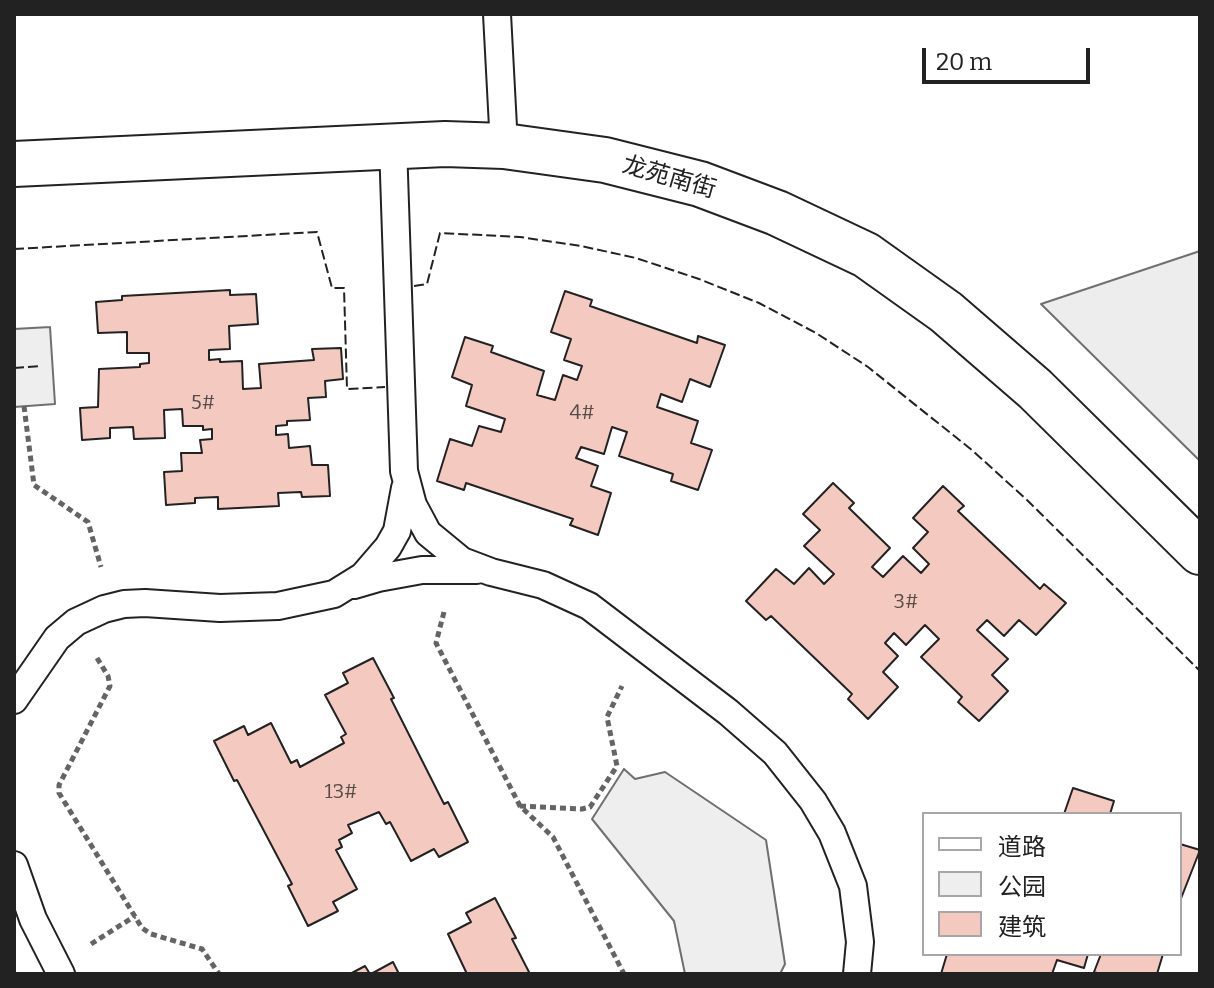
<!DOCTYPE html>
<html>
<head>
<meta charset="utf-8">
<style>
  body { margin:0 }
  #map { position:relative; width:1214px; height:988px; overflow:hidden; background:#fff; font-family:Bitter,"Noto Sans SC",serif }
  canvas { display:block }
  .frame { position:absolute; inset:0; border:16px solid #222; pointer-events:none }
  .legend { position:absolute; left:922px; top:812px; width:260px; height:144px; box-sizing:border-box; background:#fff; border:2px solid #a7a7a7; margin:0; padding:10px 14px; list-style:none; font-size:24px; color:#222 }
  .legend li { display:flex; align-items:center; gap:16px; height:40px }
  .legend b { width:40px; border:2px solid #a7a7a7 }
  .scale { position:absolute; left:922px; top:48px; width:168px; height:36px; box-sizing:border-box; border:4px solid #222; border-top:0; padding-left:10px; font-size:24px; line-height:28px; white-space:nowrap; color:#222; -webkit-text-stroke:6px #fff; paint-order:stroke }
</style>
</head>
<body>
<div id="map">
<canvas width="1214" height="988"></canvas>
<div class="frame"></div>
<ul class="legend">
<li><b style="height:10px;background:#fff"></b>道路</li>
<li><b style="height:22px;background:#eee"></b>公园</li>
<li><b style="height:22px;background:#f3c9c0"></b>建筑</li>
</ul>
<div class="scale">20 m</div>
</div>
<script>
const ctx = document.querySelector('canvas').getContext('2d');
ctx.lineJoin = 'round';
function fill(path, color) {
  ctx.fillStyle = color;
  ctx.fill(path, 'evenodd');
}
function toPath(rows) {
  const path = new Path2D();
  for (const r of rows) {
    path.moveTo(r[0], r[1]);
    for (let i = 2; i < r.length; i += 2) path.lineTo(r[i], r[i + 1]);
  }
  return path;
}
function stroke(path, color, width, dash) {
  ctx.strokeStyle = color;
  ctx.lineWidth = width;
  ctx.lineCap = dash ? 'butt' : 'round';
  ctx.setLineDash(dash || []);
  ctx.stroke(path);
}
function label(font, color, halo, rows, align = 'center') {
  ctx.font = font + ' Bitter,"Noto Sans SC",serif';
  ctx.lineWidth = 6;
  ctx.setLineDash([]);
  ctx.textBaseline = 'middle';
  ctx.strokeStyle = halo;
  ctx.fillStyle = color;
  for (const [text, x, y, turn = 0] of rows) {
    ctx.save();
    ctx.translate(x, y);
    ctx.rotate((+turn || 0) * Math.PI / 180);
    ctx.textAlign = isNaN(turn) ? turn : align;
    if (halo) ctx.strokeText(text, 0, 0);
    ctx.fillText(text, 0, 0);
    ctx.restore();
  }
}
const green = toPath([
  [50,327,55,404,14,407,14,329,50,327],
  [624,769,635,779,665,772,766,840,785,964,780,974,685,974,674,921,592,819,624,769]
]);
fill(green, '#eee');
stroke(green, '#6f6f6f', 2);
const parking = toPath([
  [1200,251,1200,461,1041,304,1200,251]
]);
fill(parking, '#ededed');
stroke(parking, '#6f6f6f', 2);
const building = toPath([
  [230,290,230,295,256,294,258,324,229,326,230,349,209,350,209,360,220,359,220,362,242,361,243,389,261,388,259,364,314,360,312,349,341,348,343,379,325,381,326,397,308,398,310,420,287,421,287,425,276,426,276,435,288,434,289,448,310,446,312,465,328,465,330,496,302,497,301,492,278,493,279,506,218,509,218,497,195,498,195,503,166,505,164,472,182,471,181,453,202,453,200,440,212,439,212,429,203,430,203,426,183,426,182,409,164,410,165,438,134,439,133,427,110,428,110,438,82,440,80,408,98,407,99,369,140,367,140,364,149,363,149,353,127,353,127,332,98,333,96,302,122,300,122,296,230,290],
  [565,291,592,300,590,306,697,343,698,336,725,345,710,387,690,379,682,402,661,394,657,407,698,421,691,443,712,450,698,490,671,481,673,474,619,456,627,432,612,427,604,454,581,447,576,458,598,466,591,486,611,493,598,535,570,525,573,519,466,483,464,490,437,481,450,439,472,446,479,426,501,432,505,419,466,406,472,385,452,377,465,337,493,346,491,352,544,371,537,395,555,400,563,375,577,380,582,366,564,360,571,339,551,332,565,291],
  [833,483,854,503,849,508,890,548,872,567,883,577,903,556,921,573,929,564,913,548,928,532,913,518,943,486,964,506,958,511,1040,589,1044,584,1066,603,1036,635,1019,620,1004,636,987,620,977,630,1008,659,992,675,1008,691,979,721,958,702,962,697,921,657,939,639,925,625,906,645,894,633,885,643,898,656,883,672,898,687,868,719,848,699,852,694,771,616,766,620,746,601,776,569,794,584,809,568,824,584,834,574,804,546,820,530,803,514,833,483],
  [373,658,394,698,391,699,444,804,448,802,468,842,439,857,434,849,411,861,390,822,386,824,379,812,348,825,352,833,339,840,342,847,336,850,357,889,333,902,338,911,308,926,288,886,292,884,237,780,234,781,214,741,244,726,248,735,271,723,291,763,297,760,300,767,344,743,341,737,346,734,325,695,348,683,343,673,373,658],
  [1073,788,1114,801,1110,814,1064,814,1073,788],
  [1180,844,1200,850,1180,901,1180,844],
  [495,898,516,938,512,939,530,974,467,974,448,934,471,922,466,913,495,898],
  [947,954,1088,954,1084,968,1057,960,1052,974,941,974,947,954],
  [1101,954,1163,954,1157,974,1100,974,1094,972,1101,954],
  [393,962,399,974,371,974,393,962],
  [365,966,370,974,350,974,365,966]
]);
fill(building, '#f3c9c0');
stroke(building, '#222', 2);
const lane = toPath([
  [497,14,504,146],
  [393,145,404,471,413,505,420,518,428,533,462,561,491,572,543,585,589,606,728,712,775,753,813,801,832,833,853,886,860,942,857,974],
  [354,585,378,578,422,570,477,570],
  [14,700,57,638,76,622,104,609,124,604,145,603,220,608,278,606,334,594,363,576,388,547,397,531,405,488],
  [14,865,33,919,61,974]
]);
const street = toPath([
  [14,164,445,144,504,146,605,160,700,184,777,213,866,255,946,312,1035,389,1200,552]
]);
stroke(lane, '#222', 30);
stroke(street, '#222', 48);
stroke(toPath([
  [24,406,34,485,88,522,101,567],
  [444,612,436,643,520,806,553,837,624,974],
  [97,658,108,676,110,686,59,785,59,793,142,928,151,934,202,949,219,974],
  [520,806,582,809,590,807,617,766,607,717,622,686],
  [91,944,135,916]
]), '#646464', 5, [6, 4]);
stroke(lane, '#fff', 26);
stroke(street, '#fff', 44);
stroke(toPath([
  [14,249,317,232,332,288,344,288,347,389,385,387],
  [414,286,427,284,440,233,520,237,581,246,636,258,699,279,759,303,816,333,868,367,973,451,1027,500,1200,671],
  [14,368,40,366]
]), '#222', 2, [10, 4]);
label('20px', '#564c4a', null, [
  ["5#",203,403],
  ["4#",582,413],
  ["3#",906,602],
  ["13#",341,792]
]);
label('24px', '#222', '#fff', [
  ["龙苑南街",669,178,16]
]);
</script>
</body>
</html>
